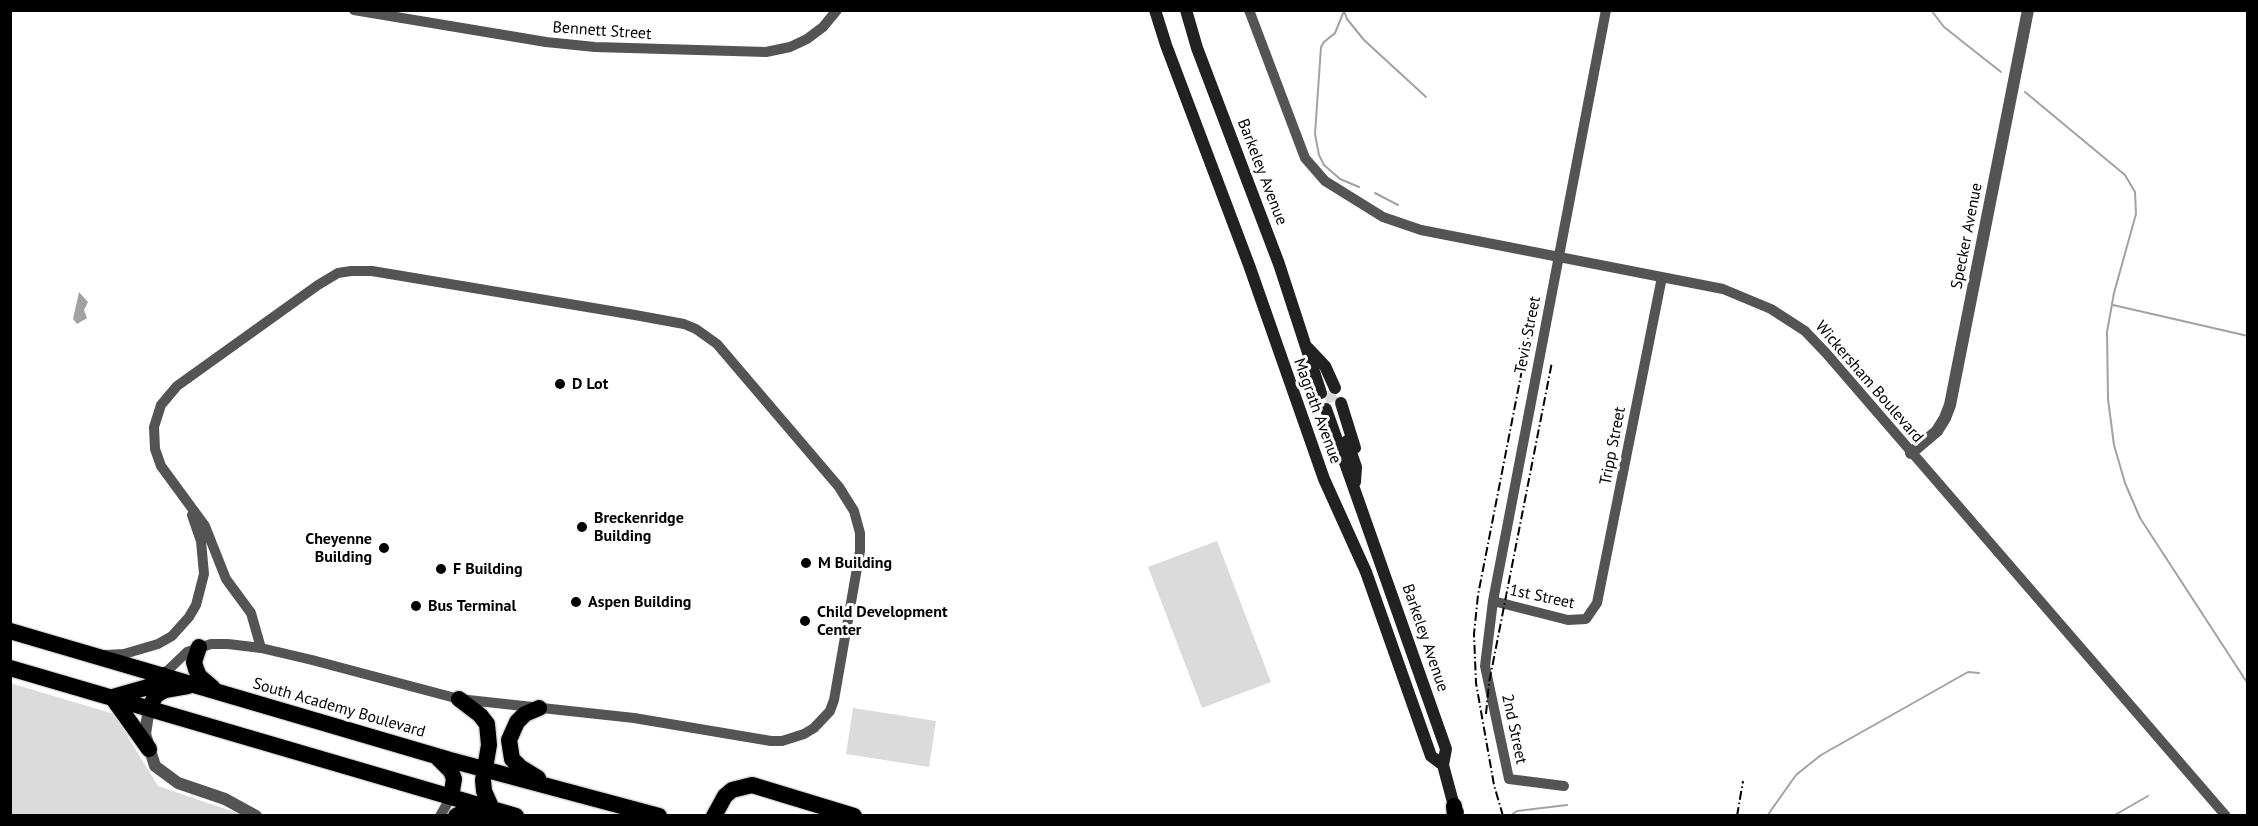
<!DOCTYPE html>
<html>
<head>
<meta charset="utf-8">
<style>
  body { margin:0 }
  #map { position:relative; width:2258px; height:826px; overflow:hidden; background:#fff; font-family:"PT Sans",sans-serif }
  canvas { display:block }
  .frame { position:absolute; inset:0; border:12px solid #000; pointer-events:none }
</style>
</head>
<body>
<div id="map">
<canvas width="2258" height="826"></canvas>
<div class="frame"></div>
</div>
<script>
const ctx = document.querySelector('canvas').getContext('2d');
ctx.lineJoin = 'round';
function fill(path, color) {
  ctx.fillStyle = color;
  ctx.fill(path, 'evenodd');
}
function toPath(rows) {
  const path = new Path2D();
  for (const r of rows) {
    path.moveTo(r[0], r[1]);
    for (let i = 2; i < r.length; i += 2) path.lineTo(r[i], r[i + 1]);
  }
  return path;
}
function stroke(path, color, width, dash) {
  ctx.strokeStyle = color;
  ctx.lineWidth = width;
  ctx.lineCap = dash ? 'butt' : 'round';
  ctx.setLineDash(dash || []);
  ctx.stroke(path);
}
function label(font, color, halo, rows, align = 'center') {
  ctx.font = font + ' "PT Sans",sans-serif';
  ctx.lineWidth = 6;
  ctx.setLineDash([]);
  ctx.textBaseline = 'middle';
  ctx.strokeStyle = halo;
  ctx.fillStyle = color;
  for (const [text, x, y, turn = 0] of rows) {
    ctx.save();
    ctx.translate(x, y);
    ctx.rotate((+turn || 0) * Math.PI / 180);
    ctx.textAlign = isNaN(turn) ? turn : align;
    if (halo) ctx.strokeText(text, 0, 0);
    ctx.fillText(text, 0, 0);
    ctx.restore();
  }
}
fill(toPath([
  [1217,541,1271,682,1202,708,1148,567],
  [10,683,114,714,158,786,243,815,11,815],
  [853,708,936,721,929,767,846,754]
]), '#dbdbdb');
fill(toPath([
  [79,292,88,302,84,310,87,318,77,324,73,319]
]), '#a2a2a2');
stroke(toPath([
  [1931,10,1944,27,2001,72],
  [1344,11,1335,33,1324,42,1321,47,1315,134,1319,155,1324,165,1340,179,1359,187],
  [1344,11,1347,19,1364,40,1426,97],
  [2025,92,2125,175,2135,192,2136,214,2114,293,2107,332,2108,399,2114,445,2125,483,2140,518,2248,684],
  [1375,193,1398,205],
  [2113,305,2248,336],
  [1511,815,1517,811,1567,805],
  [1767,816,1796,775,1821,755,1968,672,1979,673],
  [2113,816,2148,796]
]), '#a2a2a2', 2);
stroke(toPath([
  [1328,391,1334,406],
  [1314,396,1319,411]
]), '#d9d9d9', 12, [12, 6]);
const trunk = toPath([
  [10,631,450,760,659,816],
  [199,647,194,662,196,669,199,676,213,688],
  [10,668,516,816],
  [112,697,149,749],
  [113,697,148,687,163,675],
  [459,699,480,715,487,724,489,745,483,780,484,791,492,809],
  [149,708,156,695,165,690,188,686],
  [437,757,451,771,454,779,451,797],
  [538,778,520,767,512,759,509,740,517,722,525,714,539,708],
  [1454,806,1455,816],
  [456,816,466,811,482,810],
  [714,816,725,796,732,790,752,785,854,816]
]);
stroke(trunk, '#dbdbdb', 19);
stroke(toPath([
  [354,10,546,42,595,47,766,52,790,47,807,39,823,27,837,10],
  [1249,10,1305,158,1325,181,1383,217,1421,230,1723,289,1771,309,1805,331,1826,353,2226,816],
  [1493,601,1568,620,1586,619,1597,603,1662,277],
  [105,655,124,654,158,644,172,636,189,617,196,605,204,574,201,541,192,515],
  [163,675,187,652,211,644,228,644,261,648,312,660,459,699,634,718,771,741,782,741,804,734,814,728,830,711,834,700,860,551,860,533,854,511,839,487,717,344,696,329,684,324,635,315,372,271,351,271,338,273,318,285,177,386,161,405,154,427,155,449,161,466,205,526,226,579,251,613,261,648],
  [1564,786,1509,779,1485,666,1493,601,1606,10],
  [440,816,451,797]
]), '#545454', 10);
stroke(toPath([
  [1911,453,1937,431,1945,418,1950,405,2028,10],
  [149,708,145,734,155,766,178,783,225,799,256,816]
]), '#545454', 12);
stroke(toPath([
  [1155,10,1166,45,1249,265,1324,479,1366,572,1431,756,1443,765,1454,806,1458,812],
  [1186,10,1197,48,1279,264,1321,393],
  [1308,348,1325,366,1335,388],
  [1341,403,1355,448],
  [1326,409,1446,749,1443,765],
  [1347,441,1356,467,1355,482]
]), '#212121', 12);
stroke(trunk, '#000', 16);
stroke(toPath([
  [1486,714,1489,683,1552,362],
  [1503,816,1494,785,1476,683,1474,634,1478,595,1530,329],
  [1737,816,1743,781]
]), '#000', 2, [9, 3, 1.5, 3]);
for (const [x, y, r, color] of [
  [560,384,6,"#000"],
  [582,527,6,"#000"],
  [384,548,6,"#000"],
  [806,563,6,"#000"],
  [441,569,6,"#000"],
  [576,602,6,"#000"],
  [416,606,6,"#000"],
  [805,621,6,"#000"]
]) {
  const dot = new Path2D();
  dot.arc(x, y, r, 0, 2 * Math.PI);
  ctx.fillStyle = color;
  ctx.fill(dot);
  stroke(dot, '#fff', 2);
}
label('16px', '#000', '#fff', [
  ["Bennett Street",602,31,4],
  ["Barkeley Avenue",1262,172,69],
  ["Specker Avenue",1967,236,-79],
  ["Tevis Street",1528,335,-79],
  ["Wickersham Boulevard",1869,382,49],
  ["Magrath Avenue",1317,411,70],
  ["Tripp Street",1613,446,-79],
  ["1st Street",1542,597,12],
  ["Barkeley Avenue",1425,638,71],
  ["South Academy Boulevard",339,708,16],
  ["2nd Street",1514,729,78]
]);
label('bold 16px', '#000', '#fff', [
  ["D Lot",572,384],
  ["Breckenridge",594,518],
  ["Building",594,536],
  ["Cheyenne",372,539,"right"],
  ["Building",372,557,"right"],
  ["M Building",818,563],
  ["F Building",453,569],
  ["Aspen Building",588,602],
  ["Bus Terminal",428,606],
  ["Child Development",817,612],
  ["Center",817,630]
], 'left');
</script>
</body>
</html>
